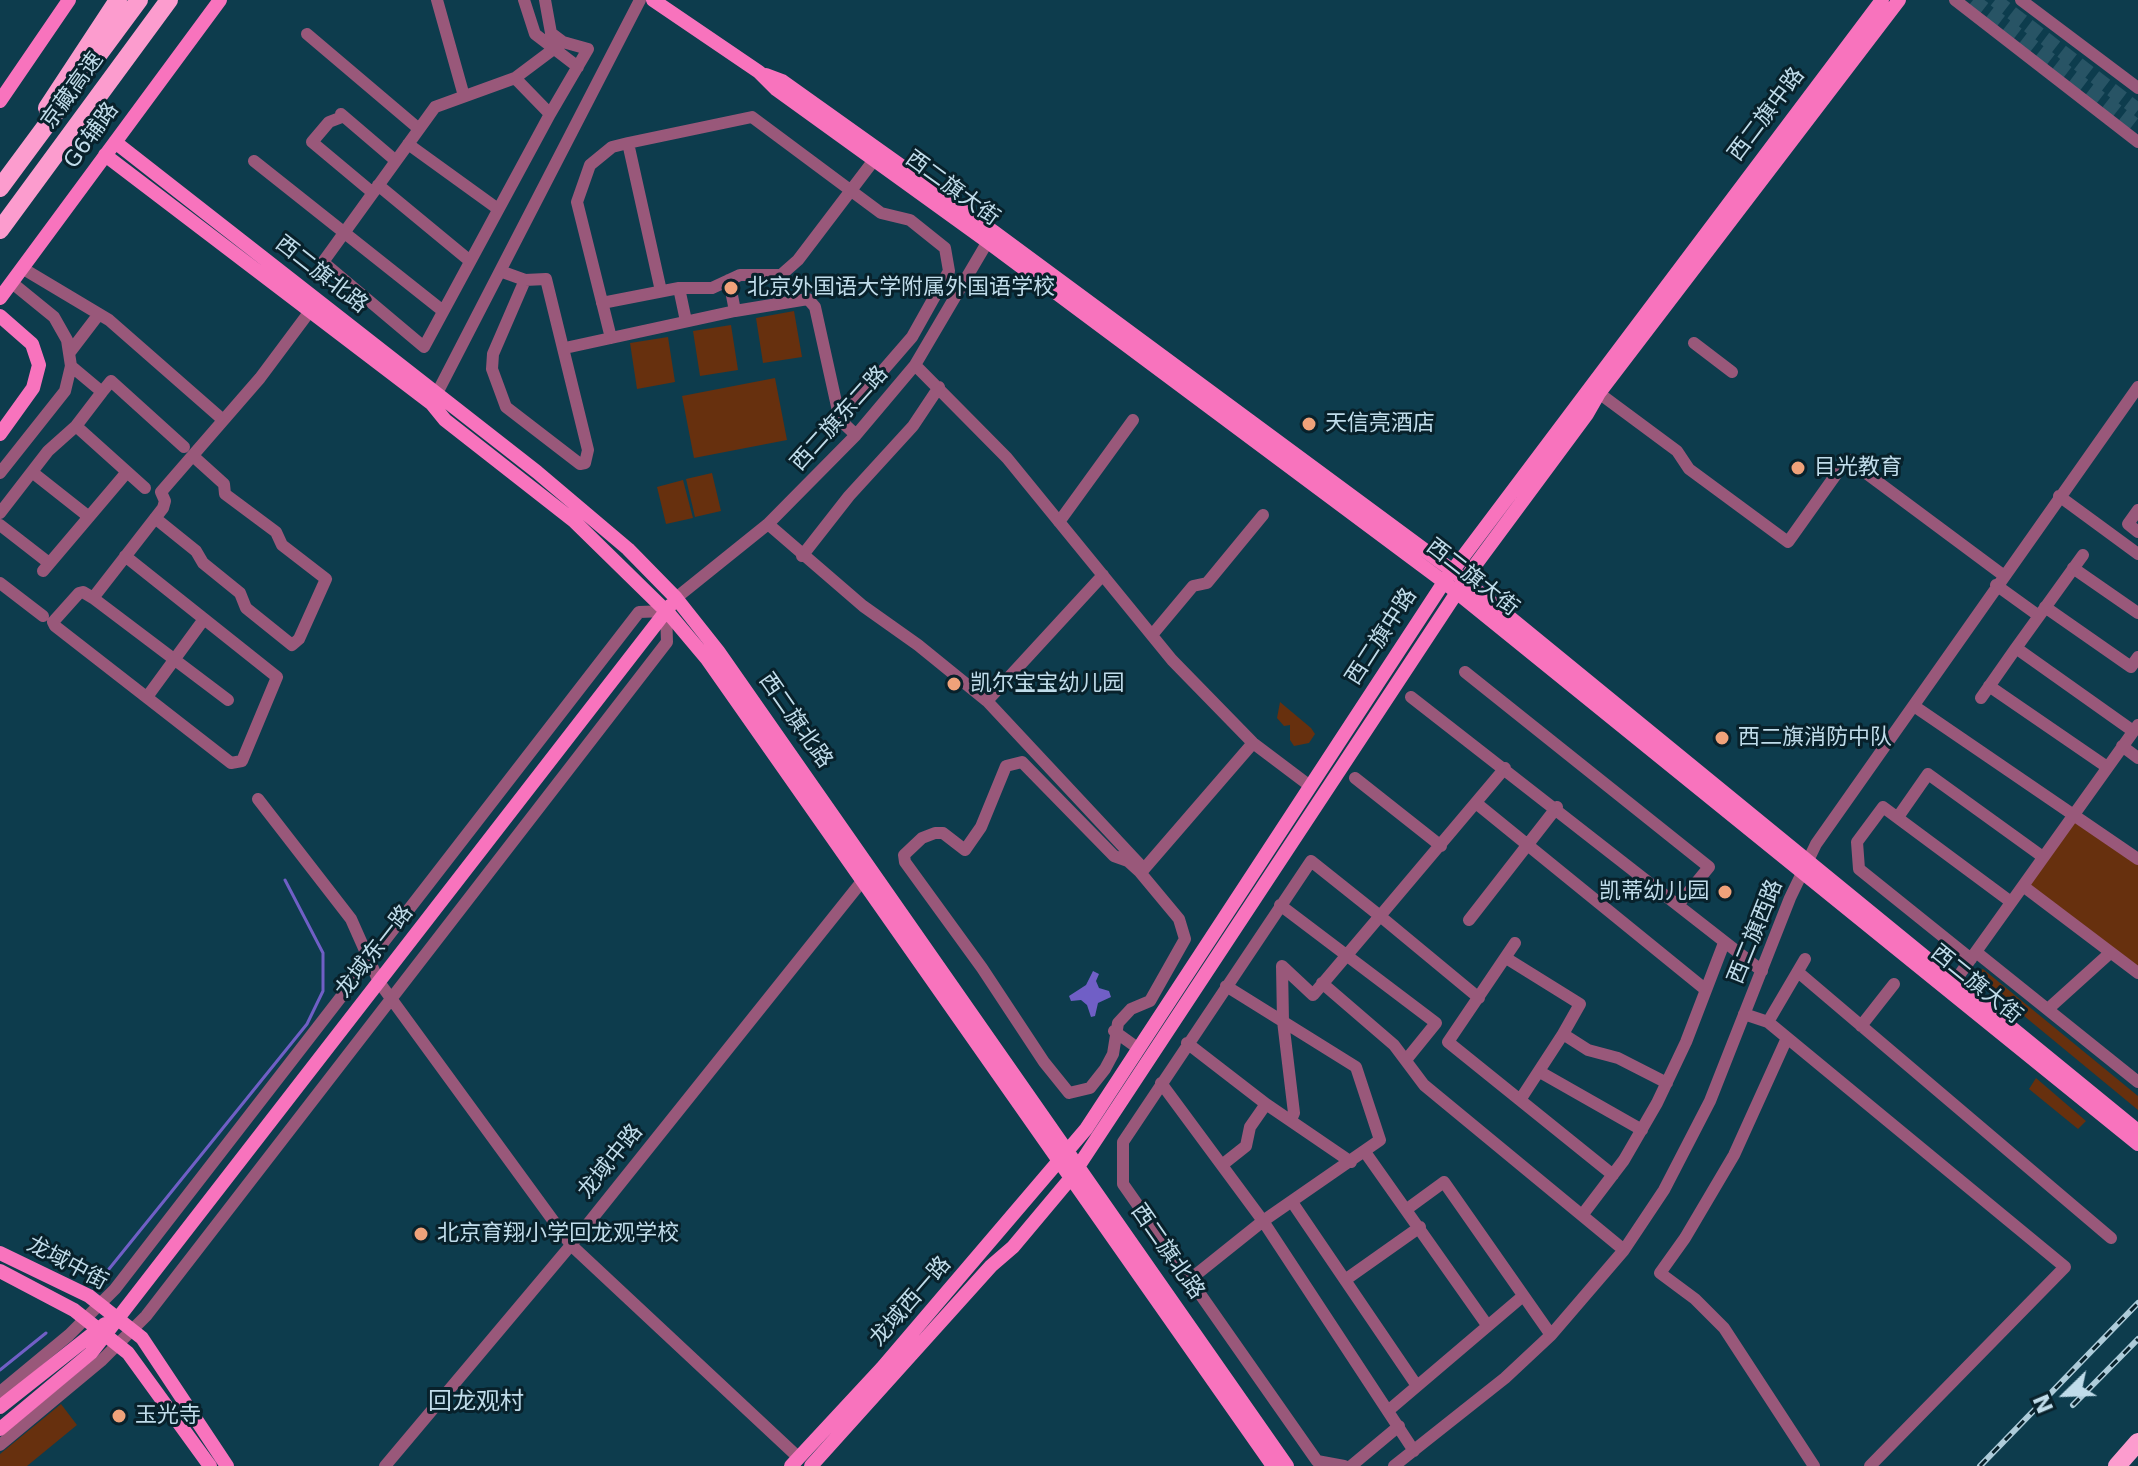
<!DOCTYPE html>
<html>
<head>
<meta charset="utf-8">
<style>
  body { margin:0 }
  #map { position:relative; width:2138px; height:1466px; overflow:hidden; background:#0d3c4d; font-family:"DejaVu Sans",sans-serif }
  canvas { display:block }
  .north { position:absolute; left:2026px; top:1354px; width:80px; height:80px; -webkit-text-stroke:6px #08212b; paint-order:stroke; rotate:247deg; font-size:22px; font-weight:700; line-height:32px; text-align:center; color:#c0dcea }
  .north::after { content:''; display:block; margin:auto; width:28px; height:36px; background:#c0dcea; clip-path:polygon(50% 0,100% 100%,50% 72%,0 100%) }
</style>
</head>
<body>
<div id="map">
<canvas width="2138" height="1466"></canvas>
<div class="north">N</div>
</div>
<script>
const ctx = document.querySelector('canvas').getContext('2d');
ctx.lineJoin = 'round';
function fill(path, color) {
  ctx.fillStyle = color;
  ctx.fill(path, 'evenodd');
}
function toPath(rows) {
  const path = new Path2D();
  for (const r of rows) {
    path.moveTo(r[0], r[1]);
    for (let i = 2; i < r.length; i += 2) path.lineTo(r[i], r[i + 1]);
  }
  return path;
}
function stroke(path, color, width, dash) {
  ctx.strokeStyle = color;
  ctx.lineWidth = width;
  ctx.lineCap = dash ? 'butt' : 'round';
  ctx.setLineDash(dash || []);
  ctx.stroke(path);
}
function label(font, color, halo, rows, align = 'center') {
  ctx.font = font + ' "DejaVu Sans","Noto Sans SC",sans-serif';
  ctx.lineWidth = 6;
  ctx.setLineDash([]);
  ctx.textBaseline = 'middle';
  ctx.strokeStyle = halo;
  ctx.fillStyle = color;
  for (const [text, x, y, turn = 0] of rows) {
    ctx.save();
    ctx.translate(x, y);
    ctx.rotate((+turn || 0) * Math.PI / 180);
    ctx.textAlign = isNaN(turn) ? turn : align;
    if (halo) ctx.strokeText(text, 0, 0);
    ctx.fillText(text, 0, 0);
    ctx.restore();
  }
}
fill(toPath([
  [794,311,802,357,763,363,756,318],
  [731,325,738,370,700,376,693,331],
  [668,337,675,382,637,389,630,343],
  [775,378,787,440,694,458,682,396],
  [712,473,721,511,695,517,686,479],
  [683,480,693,518,666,524,657,487],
  [1280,702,1311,728,1315,734,1309,743,1294,746,1290,740,1290,725,1284,726,1277,718],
  [2073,813,2138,859,2138,973,2023,886],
  [1983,969,2138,1096,2138,1110,1972,973],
  [2036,1078,2086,1121,2078,1129,2029,1089],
  [61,1404,77,1425,27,1466,0,1466,0,1454]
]), '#67300e');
fill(toPath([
  [1093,971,1099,974,1096,981,1099,988,1109,991,1111,997,1098,1003,1095,1016,1091,1017,1087,1005,1081,1000,1071,1001,1069,996,1086,985]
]), '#705fc6');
stroke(toPath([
  [109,1269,307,1024,323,991,323,953,285,880],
  [0,1370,46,1333]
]), '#705fc6', 3);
stroke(toPath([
  [1973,0,2138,127],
  [1995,0,2138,110]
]), '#285465', 14, [14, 7]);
stroke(toPath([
  [437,0,464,96],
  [524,0,535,34,578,67],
  [1955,0,2138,142],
  [2021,0,2138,88],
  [307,34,419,129],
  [515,78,550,114,424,347,323,262,435,107,515,78],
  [515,78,563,42,551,33,545,0],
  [341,114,396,161],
  [550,114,588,49,563,42],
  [342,117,329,122,312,142,373,193],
  [628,143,752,117,881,213,910,220,945,248,949,271,912,337,840,420],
  [408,144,498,209],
  [254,161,443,311],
  [378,185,470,261],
  [22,268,109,320,222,419],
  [500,271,525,280,546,279,588,450,585,463,580,464,506,407,492,369,493,354,525,280],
  [729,280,735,311],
  [679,288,686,321],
  [602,303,679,288,712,288,740,275,781,275,798,260,874,160],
  [611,338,577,202,590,165,612,147,628,143,661,291],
  [1694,343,1732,372],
  [565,348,735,311,808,299,815,307,840,420,856,435],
  [70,352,99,314],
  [915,365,1007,458,1172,660,1253,743,1310,786],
  [1592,388,1677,451,1689,469,1788,542,1847,459,2003,575],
  [102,392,111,381,184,447],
  [434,399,640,0],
  [76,426,145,488],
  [32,472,89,517],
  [0,473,65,391,71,366,67,340,54,317,11,282],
  [2059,496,2138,554],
  [2138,510,2128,524,2138,532],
  [0,513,48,451,76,426,102,392,71,366],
  [155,518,196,551,203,563,240,593,246,608,292,645,299,639,326,579,282,545,276,532,225,494,224,484,193,456],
  [1059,522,1133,420],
  [768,524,863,606,918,645,987,701,1144,869,1253,743],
  [0,525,49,563],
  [802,556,849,496,913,426,939,387],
  [2073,568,2138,613],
  [43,571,127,472],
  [0,583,43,616],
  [1996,585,2039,616],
  [93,598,83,592,79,593,53,622,55,626,231,763,242,761,277,677,125,556],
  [676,598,768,524,856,435,915,365,991,236],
  [2045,607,2131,667,2138,657],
  [1152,635,1193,586,1207,583,1263,515],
  [2016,648,2083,555],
  [1465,672,1709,867,1678,905],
  [1989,686,2107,767],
  [147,697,204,619],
  [1411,697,1762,971],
  [1981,698,2016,648,2133,731],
  [228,700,93,598,163,508,165,501,161,492,260,378,310,311],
  [987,701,1103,575],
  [1914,706,2138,859],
  [2122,746,2138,758],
  [1022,762,1114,856,1128,861,1139,871,1179,919,1185,939,1150,1001,1131,1009,1118,1023,1113,1054,1105,1069,1090,1088,1069,1093,1044,1062,982,968,905,862,904,855,922,838,935,833,943,833,965,850,981,827,1006,766,1022,762],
  [1355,778,1441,846],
  [258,799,351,919,379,982,571,1245,799,1458],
  [1476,803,1706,990],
  [1898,817,1928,774,2043,857],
  [2023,886,2138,973],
  [1280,905,1436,1023,1406,1060],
  [1469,920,1557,807],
  [1515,943,1448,1042,1613,1175],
  [1976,952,2138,1082],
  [1506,958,1580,1004,1563,1034,1588,1050,1618,1058,1667,1083],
  [1971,959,1859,869,1857,842,1883,807,2011,902],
  [1282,966,1313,995,1380,916,1479,998],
  [1282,966,1283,1021,1294,1113,1291,1120],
  [1798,972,2111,1238],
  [1955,981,2138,725],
  [1322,983,1394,1045,1424,1085,1624,1250],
  [2048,1009,2110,953],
  [1744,1014,1768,1022,2065,1267,1870,1466],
  [1768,1022,1805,959],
  [1861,1026,1894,984],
  [1114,1031,1139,1049],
  [1787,1038,1734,1155,1685,1238,1660,1273,1695,1299,1724,1328,1814,1466],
  [1187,1043,1266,1104,1351,1162],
  [1540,1072,1642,1130],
  [1161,1083,1263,1221,1414,1451],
  [1520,1100,1563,1034],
  [1365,1152,1487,1325],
  [1222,1165,1246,1146,1250,1127,1266,1104],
  [1292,1202,1417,1386],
  [1407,1209,1444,1182,1551,1335],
  [1583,1214,1624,1160,1657,1103,1686,1042,1724,943],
  [1345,1280,1420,1227],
  [1188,1281,1263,1221,1380,1140,1356,1067,1226,986],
  [0,1392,69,1335,115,1289,639,612,666,611,667,642,146,1316,101,1361,0,1445],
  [1389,1410,1523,1296],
  [385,1466,571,1245,863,880],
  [1344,1466,1317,1461,1123,1184,1123,1142,1311,861,1380,916,1505,768],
  [1351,1466,1399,1426],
  [1394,1466,1505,1378,1551,1335,1624,1250,1664,1190,1710,1101,1790,898,1816,844,2138,387]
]), '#99587a', 12);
stroke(toPath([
  [653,0,759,72,776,89,988,242,1444,582,2138,1144],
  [766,75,782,81,994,232,1453,571,2138,1131],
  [0,101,69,0],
  [115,142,537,472,628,549,676,598,718,651,1287,1466],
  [105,155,432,404,445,420,574,521,670,615,707,659,1273,1466],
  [0,298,220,0],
  [0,316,32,344,39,365,33,388,0,434],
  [0,1253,89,1296,142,1338,227,1466],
  [0,1271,74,1310,128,1353,210,1466],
  [0,1407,105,1324],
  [0,1429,91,1353,670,606],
  [791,1466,882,1368,1086,1129,1444,582,1882,0],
  [811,1466,991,1266,1013,1247,1070,1179,1473,568,1587,414,1599,393,1899,0]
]), '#f873bd', 14);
stroke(toPath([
  [47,108,118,0],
  [0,188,139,0],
  [0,230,169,0],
  [2117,1466,2138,1442]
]), '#fc9cce', 18);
const rail = toPath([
  [2073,1405,2138,1339],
  [1980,1466,2138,1303]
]);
stroke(rail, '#adcbd9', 6);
stroke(rail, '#08212b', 3, [9]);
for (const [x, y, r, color] of [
  [731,288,8,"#f0a27a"],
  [1309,424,8,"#f0a27a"],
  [1798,468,8,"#f0a27a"],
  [954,684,8,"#f0a27a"],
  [1722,738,8,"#f0a27a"],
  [1725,892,8,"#f0a27a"],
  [421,1234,8,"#f0a27a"],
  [119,1416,8,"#f0a27a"]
]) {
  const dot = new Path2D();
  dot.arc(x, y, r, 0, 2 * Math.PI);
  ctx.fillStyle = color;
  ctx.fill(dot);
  stroke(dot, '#08212b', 3);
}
label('22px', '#c0dcea', '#08212b', [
  ["京藏高速",73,91,-54],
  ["西二旗中路",1767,115,-53],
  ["G6辅路",92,136,-54],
  ["西二旗大街",952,189,36],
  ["西二旗北路",321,275,38],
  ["西二旗东二路",840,419,-48],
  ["西二旗大街",1472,578,38],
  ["西二旗中路",1382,637,-57],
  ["西二旗北路",795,721,55],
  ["西二旗西路",1756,932,-68],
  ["龙域东一路",375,952,-52],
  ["西二旗大街",1976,985,39],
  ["龙域中路",611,1162,-51],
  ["西二旗北路",1167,1252,55],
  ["龙域中街",67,1264,28],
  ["龙域西一路",911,1302,-49]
]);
label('22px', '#c0dcea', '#08212b', [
  ["北京外国语大学附属外国语学校",747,288],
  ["天信亮酒店",1325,424],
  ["目光教育",1814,468],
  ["凯尔宝宝幼儿园",970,684],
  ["西二旗消防中队",1738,738],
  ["凯蒂幼儿园",1709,892,"right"],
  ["北京育翔小学回龙观学校",437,1234],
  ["玉光寺",135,1416]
], 'left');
label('24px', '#c0dcea', '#08212b', [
  ["回龙观村",476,1403]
]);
</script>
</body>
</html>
